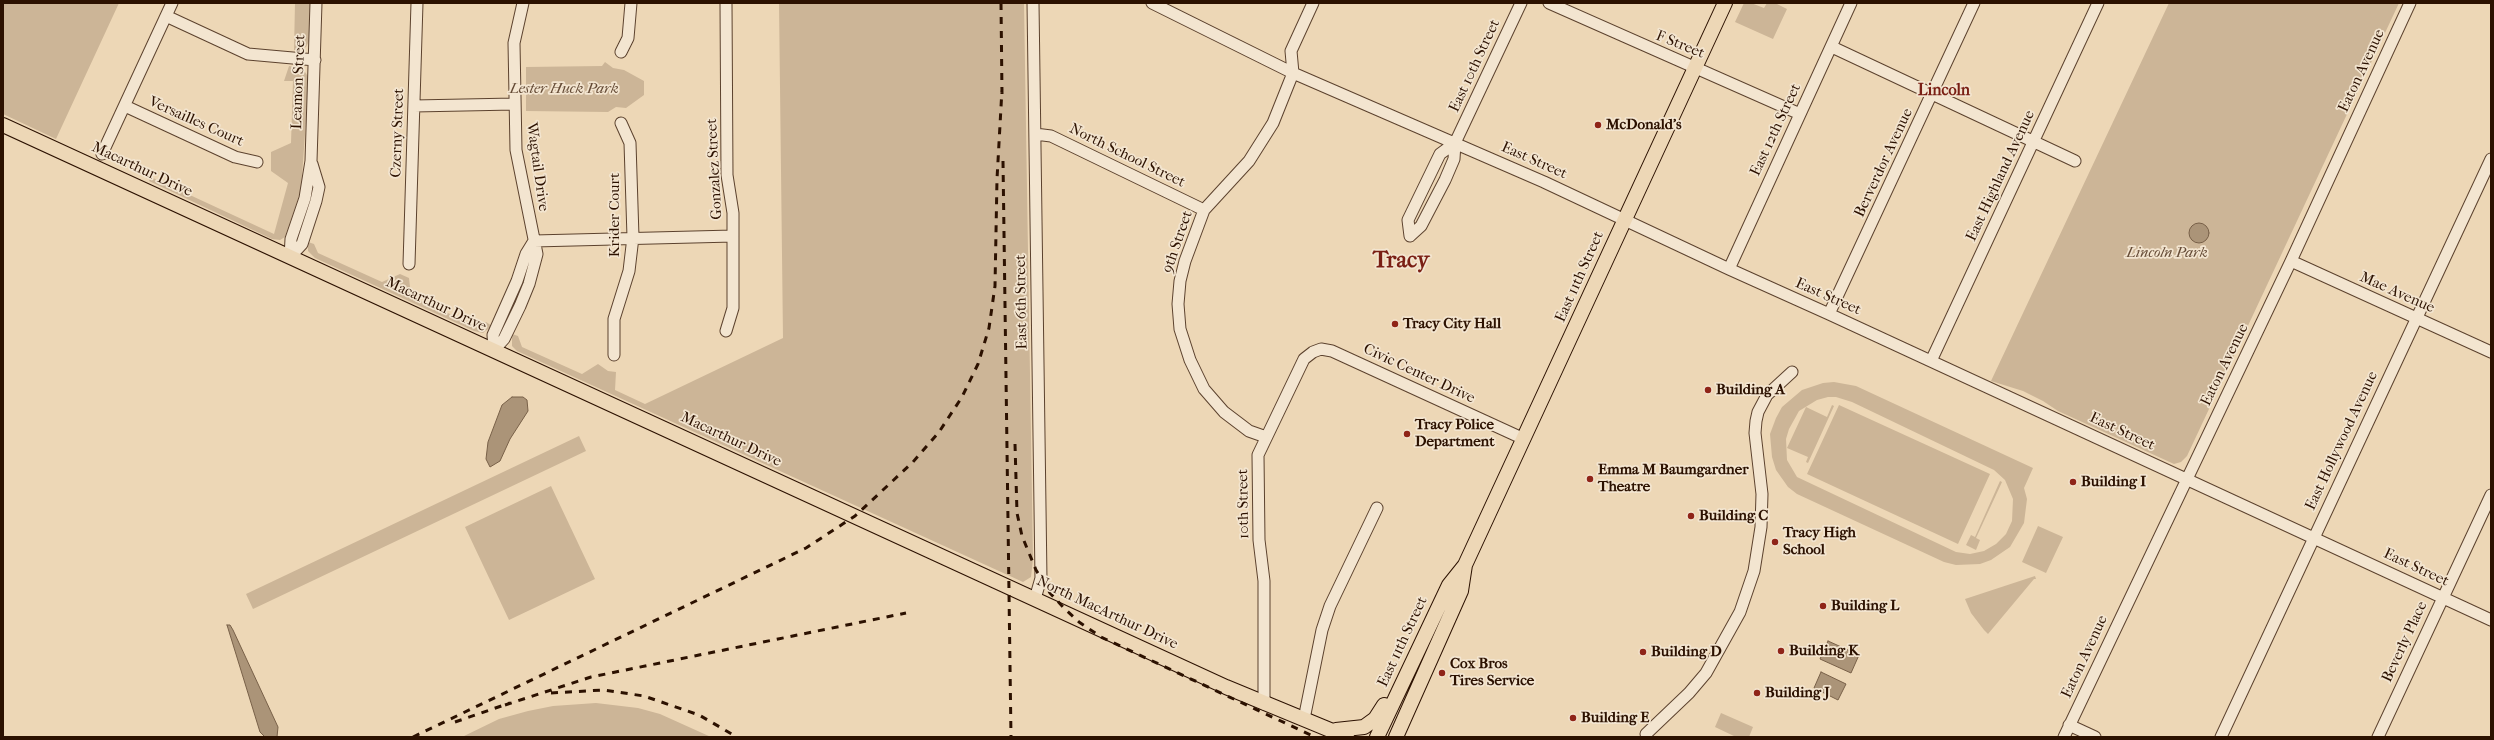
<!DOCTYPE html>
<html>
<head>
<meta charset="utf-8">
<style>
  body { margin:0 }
  #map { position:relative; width:2494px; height:740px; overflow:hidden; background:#edd7b6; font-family:"IM FELL French Canon",serif }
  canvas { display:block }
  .frame { position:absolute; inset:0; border:4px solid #2c1100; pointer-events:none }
</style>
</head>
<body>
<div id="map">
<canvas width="2494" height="740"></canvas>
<div class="frame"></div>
</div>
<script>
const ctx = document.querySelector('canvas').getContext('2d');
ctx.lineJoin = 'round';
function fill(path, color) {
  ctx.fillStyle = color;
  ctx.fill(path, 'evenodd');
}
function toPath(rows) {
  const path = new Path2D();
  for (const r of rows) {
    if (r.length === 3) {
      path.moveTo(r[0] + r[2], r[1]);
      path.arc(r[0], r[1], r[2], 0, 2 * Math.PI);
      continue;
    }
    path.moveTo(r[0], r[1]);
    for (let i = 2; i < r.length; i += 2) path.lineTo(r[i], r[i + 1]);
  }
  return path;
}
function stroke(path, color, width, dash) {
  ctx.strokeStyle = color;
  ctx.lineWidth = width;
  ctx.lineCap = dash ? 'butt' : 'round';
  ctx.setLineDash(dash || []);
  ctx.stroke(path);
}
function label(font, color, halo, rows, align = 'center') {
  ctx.font = font + ' "IM FELL French Canon",serif';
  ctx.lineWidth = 3.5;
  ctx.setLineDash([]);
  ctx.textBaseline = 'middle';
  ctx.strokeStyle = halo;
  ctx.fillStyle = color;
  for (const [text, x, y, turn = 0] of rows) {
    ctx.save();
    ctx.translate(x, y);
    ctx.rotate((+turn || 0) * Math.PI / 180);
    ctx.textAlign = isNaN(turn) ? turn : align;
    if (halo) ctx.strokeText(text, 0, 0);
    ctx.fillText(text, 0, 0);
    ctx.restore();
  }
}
fill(toPath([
  [3,3,119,3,56,139,3,114],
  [295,3,311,3,309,41,306,47,298,50,294,50],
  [779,3,1024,3,1033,559,1031,577,1023,582,517,351,512,346,512,334,518,336,522,347,582,374,598,364,608,371,616,372,615,390,645,404,783,338],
  [1744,3,1751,3,1764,8,1767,3,1775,3,1787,9,1773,39,1735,22],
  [2169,3,2399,3,2187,456,2181,462,2174,464,2058,411,2043,401,2023,391,1991,381],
  [605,62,613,68,624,70,644,81,644,95,626,108,616,107,608,112,526,111,526,67,602,66],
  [289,66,303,69,309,78,301,190,285,237,280,240,272,239,149,181,151,177,274,234,288,183,271,171,271,152,291,143,293,81,284,81],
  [308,242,314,244,318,253,382,282,400,274,409,278,411,296,476,326,486,322,492,326,483,333,474,331,315,258,308,251],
  [1834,382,1856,386,2033,468,2024,488,2027,499,2024,523,2010,547,1991,560,1980,564,1956,565,1944,562,1797,494,1788,487,1776,470,1772,457,1770,434,1776,418,1782,407,1802,390,1823,383],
  [1828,397,1836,397,1852,402,1994,470,2005,480,2013,499,2012,521,2006,534,1996,544,1984,551,1970,554,1956,552,1797,477,1787,460,1786,439,1789,429,1799,411,1817,400],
  [1832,405,1834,406,1808,463,1806,462,1808,457,1787,448,1806,407,1827,417],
  [1839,405,1990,474,1958,544,1807,474],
  [579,436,586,451,253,609,246,594],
  [2000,481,2002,482,1976,538,1980,540,1976,550,1966,545,1971,535,1975,537],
  [551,486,595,579,509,620,465,527],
  [2038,526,2063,537,2046,573,2022,562],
  [2035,576,2036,579,2034,579,1988,634,1984,630,1971,613,1965,599],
  [596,703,638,708,660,714,711,737,462,737,499,719,528,711,553,706],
  [1721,713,1753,727,1749,737,1736,737,1715,727]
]), '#ccb597');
const water = toPath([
  [2199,233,10],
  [512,397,523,397,527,400,528,411,510,439,500,461,490,467,486,459,488,442,502,405,512,397],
  [227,625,230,625,233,630,278,727,277,737,265,737,260,732,227,625],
  [1828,641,1859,655,1851,673,1820,659,1828,641],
  [1821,672,1846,684,1838,700,1814,688,1821,672]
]);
fill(water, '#ab9478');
stroke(water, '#786048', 1);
const minor = toPath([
  [1033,3,1041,578,1035,599],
  [1152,3,1293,73,1544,182,1729,269,1829,314,2491,620],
  [1549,3,1800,114],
  [166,16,248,54,315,60],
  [1832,47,2075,161],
  [621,52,628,38,631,3],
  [125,106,235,157,257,162],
  [414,106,514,104],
  [1035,134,1051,136,1204,210],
  [102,154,172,3],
  [1410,236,1421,226,1445,180,1454,159,1455,143,1521,3],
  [1410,236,1408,220,1440,154,1455,143],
  [534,241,733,236],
  [290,257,291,239,305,198,311,161,316,3],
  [290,257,302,244,316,201,319,187,312,164],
  [2291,261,2491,352],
  [409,264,417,3],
  [1729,269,1851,3],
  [1829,314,1974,3],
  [726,331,733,308,733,213,727,175,726,3],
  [494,350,504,339,520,306,529,284,537,254,516,150,514,43,523,3],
  [494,350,493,335,517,281,526,254,534,241],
  [614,355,614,319,629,271,633,237,630,143,621,123],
  [1931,361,2098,3],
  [1266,437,1249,431,1224,412,1204,389,1190,360,1180,329,1178,304,1180,281,1185,261,1204,210,1249,161,1273,123,1293,73,1291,51,1313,3],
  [1264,704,1264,581,1259,540,1258,455,1304,359,1313,352,1321,349,1332,351,1524,439],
  [1304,719,1322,630,1330,606,1377,508],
  [2069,725,2095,737],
  [1646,734,1689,693,1706,673,1740,612,1754,571,1761,527,1762,494,1755,433,1756,421,1758,412,1767,395,1792,372],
  [2064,737,2291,261,2410,3],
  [2221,737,2491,159],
  [2378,737,2491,495]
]);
const major = toPath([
  [3,125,1226,687,1347,737],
  [1336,730,1364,727,1375,719,1384,705],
  [1377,737,1449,585,1465,565],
  [1396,737,1461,591,1465,565,1725,3]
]);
stroke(minor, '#5c422e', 13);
stroke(major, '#2c1100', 16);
stroke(minor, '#f3e5d0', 11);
stroke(major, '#edd7b6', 14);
stroke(toPath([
  [1001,3,1002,95],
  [1003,161,1011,737],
  [1015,444,1017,513,1022,536,1036,570,1050,593,1064,608,1079,622,1101,637,1315,737],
  [551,693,603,690,644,696,699,715,737,737],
  [505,705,591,677,906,613],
  [455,722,510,703],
  [413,737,806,548,855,516,913,462,939,432,962,397,978,364,989,328,995,286,997,179,1002,89]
]), '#2c1100', 3, [7, 7]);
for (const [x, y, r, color] of [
  [1598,125,4,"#8f2418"],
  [1395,324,4,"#8f2418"],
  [1708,390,4,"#8f2418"],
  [1407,434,4,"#8f2418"],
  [1590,479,4,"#8f2418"],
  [2073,482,4,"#8f2418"],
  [1691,516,4,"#8f2418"],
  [1775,542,4,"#8f2418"],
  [1823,606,4,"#8f2418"],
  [1781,651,4,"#8f2418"],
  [1643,652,4,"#8f2418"],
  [1442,673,4,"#8f2418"],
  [1757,693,4,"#8f2418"],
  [1573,718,4,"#8f2418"]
]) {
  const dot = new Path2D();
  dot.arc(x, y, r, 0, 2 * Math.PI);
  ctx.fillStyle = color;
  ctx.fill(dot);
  stroke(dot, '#f3e5d0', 1.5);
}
label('15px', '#2c1100', '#f3e5d0', [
  ["F Street",1680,45,22],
  ["East 10th Street",1475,66,-65],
  ["Eaton Avenue",2362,71,-65],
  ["Leamon Street",299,82,-88],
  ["Versailles Court",196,122,24],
  ["East 12th Street",1776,130,-65],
  ["Czerny Street",398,133,-88],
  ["North School Street",1127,156,26],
  ["East Street",1534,161,24],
  ["Berverdor Avenue",1884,163,-65],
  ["Wagtail Drive",537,167,82],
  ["Gonzalez Street",715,169,-93],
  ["Macarthur Drive",142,170,25],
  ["East Highland Avenue",2001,176,-65],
  ["Krider Court",615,215,-90],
  ["9th Street",1178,242,-71],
  ["East 11th Street",1580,277,-66],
  ["Mae Avenue",2397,293,24],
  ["East Street",1828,297,24],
  ["East 6th Street",1022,302,-91],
  ["Macarthur Drive",436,305,25],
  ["Eaton Avenue",2225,365,-64],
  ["Civic Center Drive",1419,374,25],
  ["East Street",2122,432,25],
  ["Macarthur Drive",731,440,25],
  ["East Hollywood Avenue",2342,441,-65],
  ["10th Street",1244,504,-91],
  ["East Street",2416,568,25],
  ["North MacArthur Drive",1107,613,25],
  ["East 11th Street",1403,642,-65],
  ["Beverly Place",2405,642,-65],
  ["Eaton Avenue",2085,657,-65]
]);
label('italic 15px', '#644a35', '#f3e5d0', [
  ["Lester Huck Park",564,89],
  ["Lincoln Park",2167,253]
]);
label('bold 15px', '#2c1100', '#f3e5d0', [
  ["McDonald's",1606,125],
  ["Tracy City Hall",1403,324],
  ["Building A",1716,390],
  ["Tracy Police",1415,425],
  ["Department",1415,442],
  ["Emma M Baumgardner",1598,470],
  ["Theatre",1598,487],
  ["Building I",2081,482],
  ["Building C",1699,516],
  ["Tracy High",1783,533],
  ["School",1783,550],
  ["Building L",1831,606],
  ["Building K",1789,651],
  ["Building D",1651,652],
  ["Cox Bros",1450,664],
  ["Tires Service",1450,681],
  ["Building J",1765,693],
  ["Building E",1581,718]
], 'left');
label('bold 16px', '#7a1f14', '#f3e5d0', [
  ["Lincoln",1944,91]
]);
label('bold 23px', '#7a1f14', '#f3e5d0', [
  ["Tracy",1401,261]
]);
</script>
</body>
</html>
